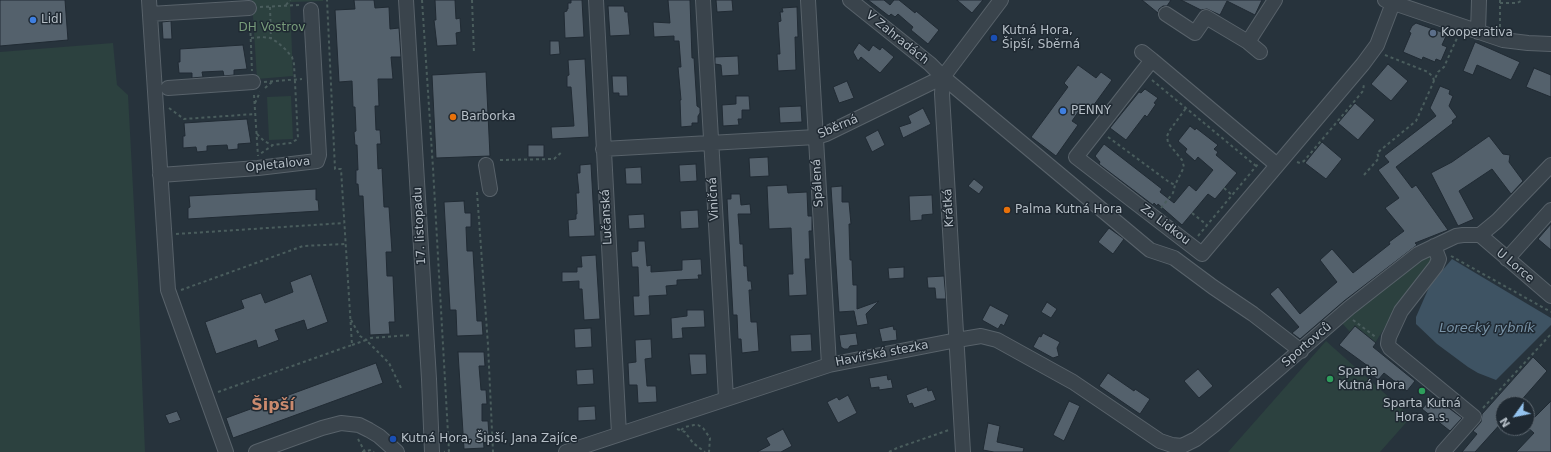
<!DOCTYPE html>
<html>
<head>
<meta charset="utf-8">
<style>
  body { margin:0 }
  #map { position:relative; width:1551px; height:452px; overflow:hidden; background:#27333c; font-family:"DejaVu Sans",sans-serif }
  canvas { display:block }
  .north { position:absolute; left:1495px; top:396px; width:40px; height:40px; box-sizing:border-box; background:#1f2932; border:1px solid #5b656e; border-radius:50%; rotate:237deg; font-size:11px; font-weight:700; line-height:16px; text-align:center; color:#b6bfc7 }
  .north::after { content:''; display:block; margin:auto; width:14px; height:18px; background:#94c3ee; clip-path:polygon(50% 0,100% 100%,50% 72%,0 100%) }
</style>
</head>
<body>
<div id="map">
<canvas width="1551" height="452"></canvas>
<div class="north">N</div>
</div>
<script>
const ctx = document.querySelector('canvas').getContext('2d');
ctx.lineJoin = 'round';
function fill(path, color) {
  ctx.fillStyle = color;
  ctx.fill(path, 'evenodd');
}
function toPath(rows) {
  const path = new Path2D();
  for (const r of rows) {
    path.moveTo(r[0], r[1]);
    for (let i = 2; i < r.length; i += 2) path.lineTo(r[i], r[i + 1]);
  }
  return path;
}
function stroke(path, color, width, dash) {
  ctx.strokeStyle = color;
  ctx.lineWidth = width;
  ctx.lineCap = dash ? 'butt' : 'round';
  ctx.setLineDash(dash || []);
  ctx.stroke(path);
}
function label(font, color, halo, rows, align = 'center') {
  ctx.font = font + ' "DejaVu Sans",sans-serif';
  ctx.lineWidth = 3;
  ctx.setLineDash([]);
  ctx.textBaseline = 'middle';
  ctx.strokeStyle = halo;
  ctx.fillStyle = color;
  for (const [text, x, y, turn = 0] of rows) {
    ctx.save();
    ctx.translate(x, y);
    ctx.rotate((+turn || 0) * Math.PI / 180);
    ctx.textAlign = isNaN(turn) ? turn : align;
    if (halo) ctx.strokeText(text, 0, 0);
    ctx.fillText(text, 0, 0);
    ctx.restore();
  }
}
fill(toPath([
  [252,0,323,0,323,1,290,2,293,76,257,79],
  [113,43,117,85,128,95,138,282,145,452,0,452,0,52],
  [291,96,293,139,269,140,267,97],
  [1429,256,1433,260,1395,311,1375,343,1355,326,1350,332,1341,322,1423,257],
  [1326,341,1411,417,1380,452,1228,452]
]), '#2c413f');
fill(toPath([
  [1452,259,1551,318,1551,325,1496,380,1478,373,1468,367,1437,344,1416,324,1416,317,1430,285]
]), '#3e5363');
const building = toPath([
  [0,0,65,0,68,40,0,46,0,0],
  [354,0,374,0,375,8,389,7,390,29,399,28,401,57,391,57,393,79,378,79,379,106,375,106,376,130,380,130,381,144,377,144,378,169,382,168,384,207,389,207,392,252,386,252,387,276,393,276,395,322,389,322,390,334,370,335,363,196,359,196,358,184,356,184,356,170,358,170,357,145,355,145,354,132,356,131,355,107,353,107,352,81,339,82,335,10,355,9,354,0],
  [435,0,455,0,456,19,460,18,461,32,456,33,457,45,437,46,434,20,436,20,435,0],
  [571,0,582,0,584,37,565,38,564,12,567,11,567,9,568,9,568,3,571,3,571,0],
  [668,0,690,0,692,58,694,58,697,106,700,108,700,113,698,116,698,123,692,123,692,126,681,127,680,100,681,100,678,67,681,67,679,41,674,41,674,36,654,37,653,22,670,23,668,0],
  [716,0,732,0,733,11,717,12,716,0],
  [868,0,884,0,890,5,894,0,899,0,915,13,916,11,939,30,928,44,911,30,913,27,898,14,895,17,891,14,889,16,868,0],
  [957,0,983,0,972,13,957,0],
  [1142,0,1171,0,1167,6,1163,6,1159,9,1158,13,1142,0],
  [1181,0,1262,0,1255,15,1227,1,1220,15,1207,9,1201,10,1181,0],
  [608,6,624,6,625,12,628,12,628,15,630,35,610,36,608,6],
  [797,7,798,37,795,37,796,70,778,71,777,54,780,54,778,22,781,21,780,12,783,12,782,8,797,7],
  [171,21,172,39,163,39,162,22,171,21],
  [1416,23,1447,34,1442,45,1447,47,1441,61,1436,59,1435,62,1423,57,1422,60,1403,52,1411,33,1409,32,1412,26,1416,23],
  [550,41,559,41,560,54,550,55,550,41],
  [1475,42,1520,62,1511,80,1477,65,1473,75,1463,71,1475,42],
  [859,43,869,51,873,45,880,50,882,47,894,57,880,73,861,57,858,61,853,52,859,43],
  [243,45,247,69,234,70,234,75,224,76,223,71,202,72,203,77,192,78,192,73,179,73,178,62,180,62,180,49,243,45],
  [738,56,739,75,722,76,721,65,715,64,715,57,738,56],
  [585,59,589,137,552,139,551,127,574,126,571,87,567,87,567,76,569,75,568,60,585,59],
  [1388,64,1408,81,1391,101,1371,84,1388,64],
  [1078,65,1096,78,1101,72,1112,80,1088,113,1081,108,1072,121,1078,125,1056,156,1031,137,1068,87,1064,83,1078,65],
  [1534,68,1551,75,1551,97,1526,87,1534,68],
  [486,72,490,156,436,158,432,75,486,72],
  [612,76,627,76,628,96,619,96,619,93,613,93,612,76],
  [847,81,854,98,839,103,833,87,847,81],
  [1440,86,1450,90,1449,94,1453,96,1449,106,1457,117,1452,121,1453,123,1396,167,1412,188,1416,185,1448,230,1415,243,1417,245,1344,301,1300,339,1292,333,1299,327,1270,294,1278,287,1300,314,1337,282,1320,260,1332,249,1353,273,1390,244,1389,242,1404,231,1385,208,1399,198,1378,170,1389,162,1384,156,1436,116,1430,108,1440,86],
  [1145,89,1158,98,1154,103,1156,104,1147,117,1145,115,1126,140,1110,128,1139,92,1141,93,1145,89],
  [736,96,749,96,750,110,742,110,742,119,738,119,739,125,723,126,722,105,736,104,736,96],
  [1355,103,1375,120,1358,140,1338,123,1355,103],
  [801,106,802,122,780,123,779,107,801,106],
  [923,108,931,124,903,138,899,127,911,123,908,116,923,108],
  [247,119,251,143,238,144,238,149,228,150,227,145,207,146,207,151,197,152,196,147,183,148,183,136,185,136,184,123,247,119],
  [1190,126,1195,130,1196,128,1218,145,1214,149,1218,152,1216,155,1237,173,1215,199,1208,194,1182,225,1158,204,1157,206,1154,203,1153,205,1099,164,1100,162,1095,156,1104,144,1162,189,1160,192,1174,203,1189,185,1196,191,1213,170,1198,157,1195,161,1185,152,1187,149,1178,141,1190,126],
  [878,130,885,145,872,152,865,137,878,130],
  [1489,136,1503,154,1510,155,1509,162,1523,181,1511,194,1492,169,1459,191,1474,219,1458,226,1431,173,1452,162,1489,136],
  [1322,142,1342,159,1326,179,1305,163,1322,142],
  [528,145,544,145,544,157,528,157,528,145],
  [768,157,769,176,750,177,749,158,768,157],
  [591,164,595,236,569,237,568,220,576,219,576,214,577,214,576,193,579,193,577,173,580,173,580,165,591,164],
  [696,164,697,181,680,182,679,165,696,164],
  [641,167,642,184,626,184,625,168,641,167],
  [974,179,984,187,979,194,968,186,974,179],
  [787,185,788,193,807,192,808,216,812,216,812,231,809,231,810,259,805,259,807,295,789,296,788,274,793,274,791,228,769,229,767,186,787,185],
  [842,186,842,202,849,202,851,224,849,224,850,260,852,260,853,285,857,285,857,309,879,301,866,314,868,324,857,326,854,311,839,312,831,187,842,186],
  [316,189,316,200,318,200,319,211,188,219,188,208,190,207,189,196,316,189],
  [731,194,740,194,741,205,750,204,751,214,738,214,739,227,740,244,743,244,744,266,747,266,748,281,751,281,752,290,749,290,751,322,757,322,759,351,742,353,741,339,738,339,737,315,733,315,729,241,727,199,731,199,731,194],
  [932,195,933,214,922,215,922,220,910,221,909,196,932,195],
  [464,201,465,213,471,213,471,227,466,227,467,251,473,251,477,321,482,321,483,335,457,336,456,310,450,310,444,202,464,201],
  [698,210,699,228,681,229,680,211,698,210],
  [644,214,645,228,629,229,628,215,644,214],
  [1551,224,1551,250,1538,239,1551,224],
  [1109,228,1124,239,1113,254,1098,242,1109,228],
  [638,241,645,241,647,266,651,265,651,272,682,270,682,260,701,259,702,275,698,275,699,279,677,280,677,285,666,286,667,295,649,296,650,315,634,316,633,296,639,296,638,267,632,267,631,252,638,251,638,241],
  [596,255,600,319,584,320,582,289,579,289,579,281,562,282,562,272,577,272,577,267,582,267,581,256,596,255],
  [904,267,904,278,889,279,888,268,904,267],
  [311,274,328,322,307,330,304,320,275,330,279,340,258,348,256,340,216,354,205,322,244,308,241,300,261,293,265,303,293,292,290,282,311,274],
  [944,276,946,299,936,299,935,288,928,288,927,277,944,276],
  [1047,302,1057,309,1051,318,1041,312,1047,302],
  [990,305,1009,315,1004,326,1001,324,998,329,982,320,990,305],
  [687,310,704,310,705,327,682,328,683,338,672,339,671,318,687,316,687,310],
  [893,326,894,330,896,329,897,340,882,342,879,329,893,326],
  [1355,326,1376,343,1373,347,1415,381,1407,391,1384,373,1378,380,1370,373,1372,369,1339,345,1355,326],
  [591,328,592,347,575,348,574,329,591,328],
  [856,333,858,345,850,346,848,349,844,349,841,347,839,335,856,333],
  [1043,333,1060,342,1057,348,1059,356,1053,358,1033,347,1039,336,1041,337,1043,333],
  [811,334,812,351,791,352,790,335,811,334],
  [651,339,652,358,645,359,647,386,656,386,657,402,638,403,637,385,629,385,628,363,636,362,635,340,651,339],
  [458,352,484,352,485,366,479,366,481,390,486,390,487,404,482,404,482,421,488,421,489,435,483,435,484,448,464,449,458,352],
  [689,354,706,354,707,374,691,375,689,354],
  [1533,357,1547,371,1518,404,1503,404,1503,421,1475,452,1462,452,1477,434,1473,431,1481,422,1482,414,1533,357],
  [376,363,383,383,233,438,226,418,376,363],
  [593,369,594,384,577,385,576,370,593,369],
  [1198,369,1213,386,1199,398,1184,381,1198,369],
  [1108,373,1134,391,1135,389,1150,399,1140,414,1099,386,1108,373],
  [887,375,888,380,891,379,893,388,879,390,879,387,871,388,869,378,887,375],
  [927,387,928,391,932,390,936,400,914,408,912,403,909,404,906,395,927,387],
  [848,395,857,413,838,423,827,402,837,397,839,400,848,395],
  [1433,396,1462,418,1450,431,1422,409,1433,396],
  [1069,401,1080,406,1064,441,1053,435,1069,401],
  [1551,401,1551,452,1516,452,1534,433,1527,427,1527,425,1551,401],
  [595,406,596,420,578,421,578,407,595,406],
  [177,411,181,420,169,424,165,415,177,411],
  [988,423,1000,426,997,442,1024,448,1023,452,994,452,983,450,988,423],
  [783,429,792,446,781,452,757,452,770,445,766,438,783,429]
]);
fill(building, '#54616c');
stroke(building, '#212b34', 1);
const minor = toPath([
  [149,0,168,290,226,452],
  [406,0,429,379,432,452],
  [596,0,619,434],
  [703,0,726,398],
  [808,0,829,365],
  [850,0,930,64,943,77,1150,250,1174,258,1213,287,1253,314,1301,351],
  [1385,0,1503,40,1528,43,1551,44],
  [150,14,249,8],
  [1166,14,1195,33,1206,17,1248,42,1260,52],
  [1478,32,1479,0],
  [1248,42,1275,0],
  [1142,52,1152,60],
  [943,77,942,94,963,452],
  [168,88,253,82],
  [603,149,816,137,826,134,943,77,1001,0],
  [486,165,490,189],
  [1277,165,1152,60,1076,157,1202,254,1363,64,1377,45,1393,3],
  [160,175,258,168,317,161,319,155,311,10],
  [1480,235,1551,296],
  [1434,246,1439,259,1436,266,1401,311,1389,337,1388,344,1390,348,1474,417,1443,452],
  [1507,259,1551,210],
  [256,452,322,428,341,423,359,425,369,430,379,436,397,452],
  [566,452,829,365,957,340,981,336,997,340,1073,382,1160,441,1172,445,1182,446,1196,439,1214,425,1349,308,1418,254,1456,236,1463,235,1480,235,1497,221,1551,165]
]);
stroke(minor, '#58626a', 16);
stroke(toPath([
  [422,0,433,168,449,451,444,452],
  [472,0,474,54],
  [1500,0,1500,27],
  [1500,3,1517,3,1523,0],
  [286,5,290,0],
  [260,7,300,5],
  [270,7,271,39],
  [250,21,252,71],
  [251,38,262,37,270,38,277,42,285,49,292,57,294,64,298,138,296,140,291,143,273,145,260,154],
  [1385,55,1428,72,1433,77,1434,81],
  [1152,80,1256,166],
  [264,82,302,79],
  [265,88,272,82],
  [254,95,258,156],
  [255,103,260,92],
  [169,108,184,119,255,114],
  [257,134,264,141,272,145],
  [1108,137,1169,182,1175,185],
  [500,160,554,159,563,151],
  [1297,162,1300,163,1304,161,1363,91,1364,84],
  [1364,175,1379,158,1377,153,1416,121,1438,72,1444,67,1457,38],
  [1224,188,1232,195],
  [477,192,488,345,493,452],
  [1161,208,1173,193,1175,185,1184,167,1182,160,1168,143,1167,136,1170,130,1186,108],
  [1192,213,1207,225],
  [176,234,344,223],
  [1198,236,1258,164],
  [1451,256,1551,312],
  [181,290,303,246,345,244],
  [351,320,360,336,366,340,371,338,411,335],
  [1353,320,1377,338],
  [352,345,366,340,389,363,401,388],
  [218,392,352,345,341,169,335,169,327,0],
  [1483,408,1551,334],
  [677,429,685,432,693,443,705,452],
  [681,430,685,427,694,425,698,425,703,428,710,438,709,452],
  [358,439,365,452],
  [362,452,371,450,374,452],
  [889,452,897,448,949,430]
]), '#4a5d5d', 2, [3, 3]);
stroke(minor, '#3a444c', 14);
for (const [x, y, r, color] of [
  [33,20,4,"#3f7fe0"],
  [1433,33,4,"#5c6f8a"],
  [994,38,4,"#1a4fb4"],
  [1063,111,4,"#3f7fe0"],
  [453,117,4,"#e8710a"],
  [1007,210,4,"#e8710a"],
  [1330,379,4,"#2e9e5b"],
  [1422,391,4,"#2e9e5b"],
  [393,439,4,"#1a4fb4"]
]) {
  const dot = new Path2D();
  dot.arc(x, y, r, 0, 2 * Math.PI);
  ctx.fillStyle = color;
  ctx.fill(dot);
  stroke(dot, '#1f2932', 1.5);
}
label('12px', '#b6bfc7', '#1f2932', [
  ["Lidl",41,20],
  ["Kutná Hora,",1002,31],
  ["Šipší, Sběrná",1002,45],
  ["Kooperativa",1441,33],
  ["PENNY",1071,111],
  ["Barborka",461,117],
  ["Palma Kutná Hora",1015,210],
  ["Sparta",1338,372],
  ["Kutná Hora",1338,386],
  ["Sparta Kutná",1422,404,"center"],
  ["Hora a.s.",1422,418,"center"],
  ["Kutná Hora, Šipší, Jana Zajíce",401,439]
], 'left');
label('12px', '#779b7a', '#1f2932', [
  ["DH Vostrov",272,28]
]);
label('12px', '#b6bfc7', '#1f2932', [
  ["V Zahradách",897,38,39],
  ["Sběrná",838,127,-23],
  ["Opletalova",278,165,-6],
  ["Spálená",818,183,-93],
  ["Viničná",714,199,-93],
  ["Krátká",949,208,-93],
  ["Lučanská",607,217,-93],
  ["Za Lidkou",1165,225,37],
  ["17. listopadu",420,226,-93],
  ["U Lorce",1515,266,40],
  ["Sportovců",1307,345,-41],
  ["Havířská stezka",882,354,-11]
]);
label('italic 13px', '#7a94a8', '#1f2932', [
  ["Lorecký rybník",1487,329]
]);
label('bold 16px', '#cb8a6e', '#1f2932', [
  ["Šipší",273,406]
]);
</script>
</body>
</html>
